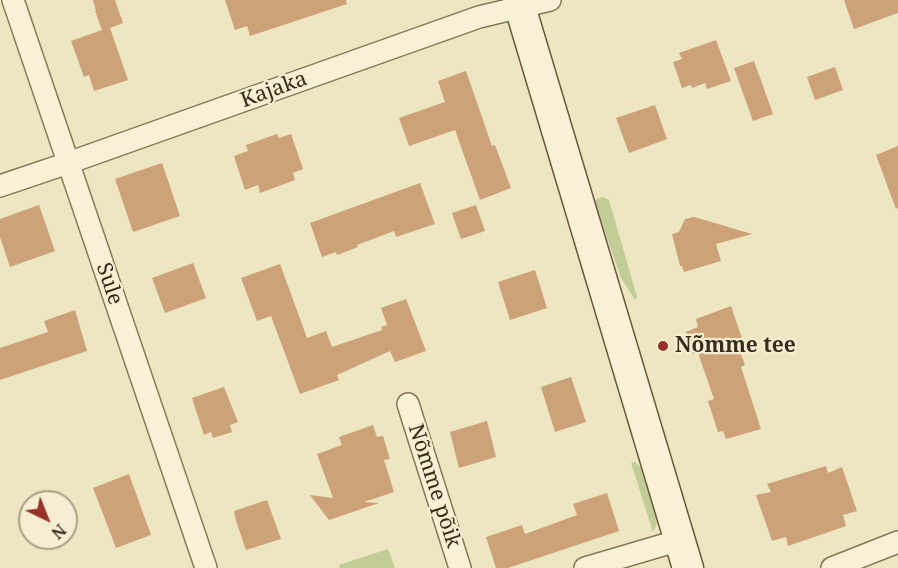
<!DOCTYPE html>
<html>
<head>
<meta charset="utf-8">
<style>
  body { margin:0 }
  #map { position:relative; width:898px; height:568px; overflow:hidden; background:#eee5c2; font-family:"Noto Serif",serif }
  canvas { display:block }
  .north { position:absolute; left:18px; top:490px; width:60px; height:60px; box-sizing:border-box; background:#f5eed2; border:2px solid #a9a08a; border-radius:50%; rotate:137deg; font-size:16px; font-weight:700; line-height:24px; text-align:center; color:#382c1d }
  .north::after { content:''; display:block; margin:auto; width:21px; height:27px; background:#973229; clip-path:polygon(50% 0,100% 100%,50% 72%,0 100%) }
</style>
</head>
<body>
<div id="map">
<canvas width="898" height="568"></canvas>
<div class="north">N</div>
</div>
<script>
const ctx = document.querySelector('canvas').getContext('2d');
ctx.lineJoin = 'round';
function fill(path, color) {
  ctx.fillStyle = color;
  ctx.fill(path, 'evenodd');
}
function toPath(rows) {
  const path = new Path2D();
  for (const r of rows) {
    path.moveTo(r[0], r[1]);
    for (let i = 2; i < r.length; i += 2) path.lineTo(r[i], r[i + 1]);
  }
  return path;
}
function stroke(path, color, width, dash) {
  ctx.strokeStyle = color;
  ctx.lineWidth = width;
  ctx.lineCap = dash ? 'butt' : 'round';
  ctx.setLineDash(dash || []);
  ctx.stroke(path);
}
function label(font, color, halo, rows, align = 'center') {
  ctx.font = font + ' "Noto Serif",serif';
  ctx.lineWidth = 4.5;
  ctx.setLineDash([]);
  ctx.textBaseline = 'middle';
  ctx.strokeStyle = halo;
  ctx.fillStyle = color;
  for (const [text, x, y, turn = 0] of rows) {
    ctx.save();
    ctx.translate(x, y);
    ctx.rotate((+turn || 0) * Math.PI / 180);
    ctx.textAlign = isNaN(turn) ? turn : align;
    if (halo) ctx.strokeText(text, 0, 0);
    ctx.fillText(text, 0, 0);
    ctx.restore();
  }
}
fill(toPath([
  [603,197,609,200,637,297,635,300,621,278,594,200],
  [635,462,644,471,657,518,656,526,653,532,631,463],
  [388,549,395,568,340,568,339,565]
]), '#c1cc96');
fill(toPath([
  [93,0,115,0,123,23,110,28,128,80,94,91,89,75,84,77,71,41,102,30,95,11,96,11],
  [225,0,346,0,347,4,250,36,247,26,235,30],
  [844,0,898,0,898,13,854,29],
  [716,40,731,81,707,89,705,83,692,88,691,85,682,88,673,62,682,59,679,53],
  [754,61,773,114,753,121,734,68],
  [835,67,843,90,815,100,807,77],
  [466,71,492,146,495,145,511,188,480,200,455,130,409,146,399,118,445,102,438,81],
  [655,105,667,139,629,153,616,118],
  [277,134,279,138,291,134,303,169,293,173,295,180,260,193,258,185,245,190,234,156,248,151,246,145],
  [898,146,898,208,896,209,876,155],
  [162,163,180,216,133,232,115,179],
  [420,183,435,224,396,237,394,231,357,245,358,247,337,255,336,252,322,257,310,223],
  [39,205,55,251,10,267,0,237,0,219],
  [476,205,485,231,461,239,452,213],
  [694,217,752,234,716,244,721,261,684,272,682,266,680,266,672,234,679,232,685,219],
  [193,263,206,298,165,313,152,278],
  [280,264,307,338,326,331,332,347,382,330,381,327,387,325,381,308,406,299,426,351,395,362,390,351,337,375,339,380,300,394,271,316,257,321,241,278],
  [535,270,547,308,510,320,498,282],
  [731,306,745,347,739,349,745,365,741,367,761,429,726,439,723,431,718,432,708,401,714,399,698,353,693,354,686,332,698,327,696,319],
  [75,310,87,351,0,380,0,348,48,332,44,321],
  [571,377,586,422,555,432,541,387],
  [224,387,238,422,230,425,232,432,213,438,211,432,204,435,192,398],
  [487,421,496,457,459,468,450,432],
  [373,425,377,437,383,436,390,459,384,460,394,492,364,502,379,503,329,520,310,495,333,498,317,454,342,445,339,437],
  [826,466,828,473,842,467,857,511,843,515,846,526,788,546,786,537,772,541,756,495,771,492,767,484],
  [129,474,151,535,116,548,93,488],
  [607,493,619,531,508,568,496,568,486,537,522,525,525,534,577,515,573,504],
  [267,500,281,539,246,550,236,521,234,511]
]), '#cca278');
const street = toPath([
  [13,0,206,568],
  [0,186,68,163,479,17,550,0],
  [408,404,460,568],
  [585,568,680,540],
  [832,568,898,542]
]);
const secondary = toPath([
  [518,0,688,568]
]);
stroke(street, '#887659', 24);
stroke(secondary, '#6a573c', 33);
stroke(street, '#f9f1d5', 21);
stroke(secondary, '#f9f1d5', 30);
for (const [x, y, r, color] of [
  [663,346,6,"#973229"]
]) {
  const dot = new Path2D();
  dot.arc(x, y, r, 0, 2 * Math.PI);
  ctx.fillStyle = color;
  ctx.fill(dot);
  stroke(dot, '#f5eed2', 2);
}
label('21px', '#382c1d', '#f5eed2', [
  ["Kajaka",274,90,-20],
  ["Sule",109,284,71],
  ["Nõmme põik",434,486,72]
]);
label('bold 21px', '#382c1d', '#f5eed2', [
  ["Nõmme tee",675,346]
], 'left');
</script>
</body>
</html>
